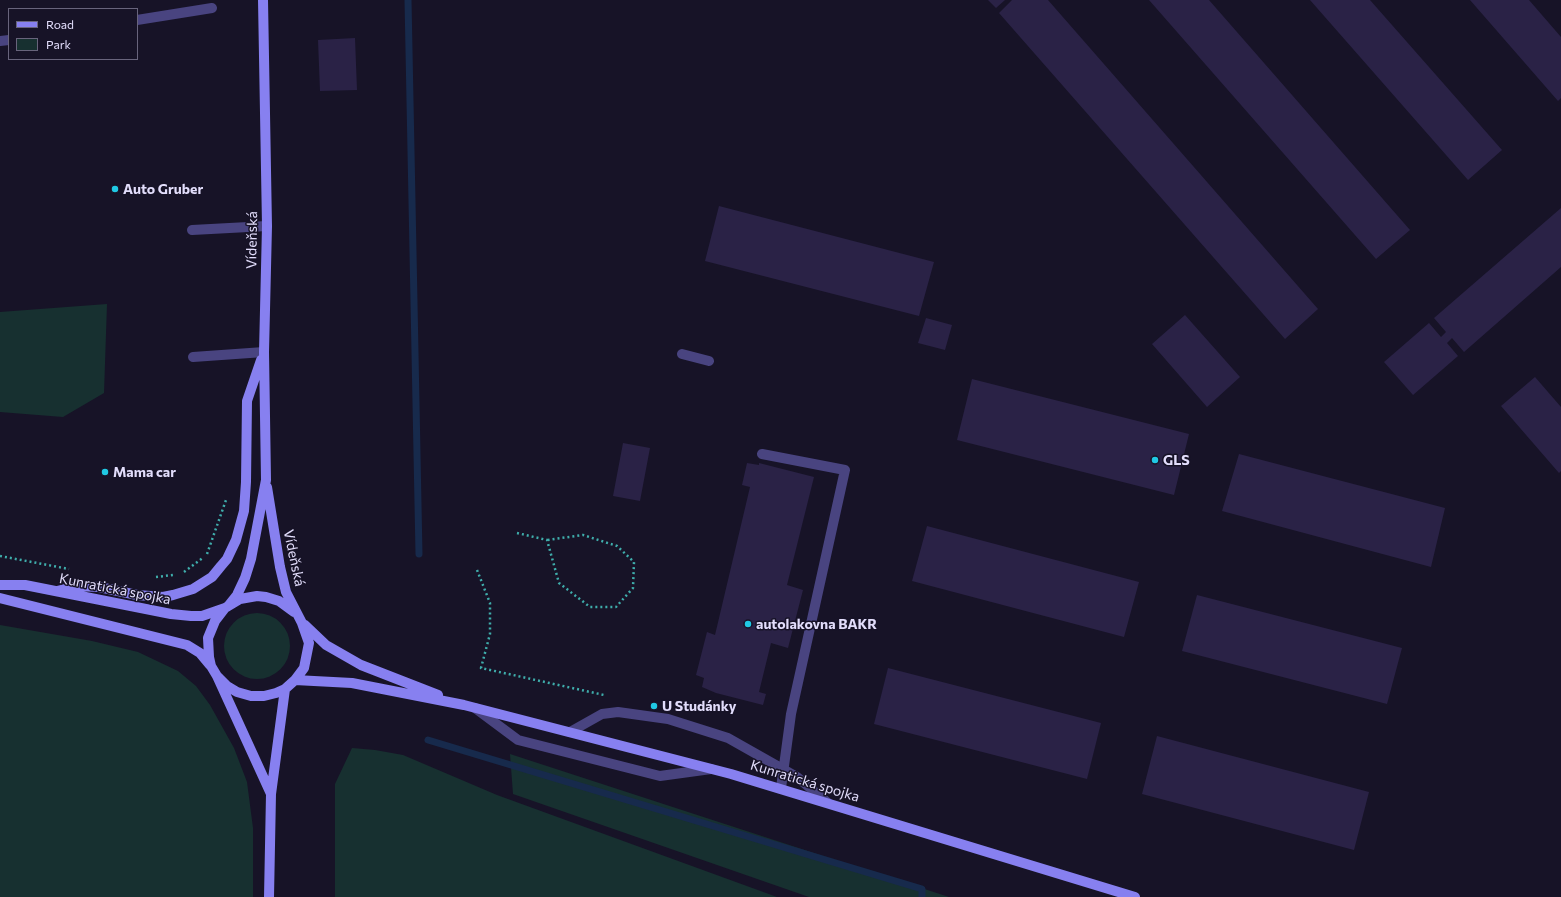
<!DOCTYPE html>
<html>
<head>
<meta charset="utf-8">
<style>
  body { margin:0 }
  #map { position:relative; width:1561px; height:897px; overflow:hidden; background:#171327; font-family:Commissioner,sans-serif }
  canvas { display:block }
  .legend { position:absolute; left:8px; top:8px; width:130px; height:52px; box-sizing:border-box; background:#171327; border:1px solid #68647c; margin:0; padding:5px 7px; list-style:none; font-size:12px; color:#e2ddfb }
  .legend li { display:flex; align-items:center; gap:8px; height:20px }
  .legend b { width:20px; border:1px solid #68647c }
</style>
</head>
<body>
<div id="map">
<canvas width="1561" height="897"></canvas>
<ul class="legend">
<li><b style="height:5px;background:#8780f0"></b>Road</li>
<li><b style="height:11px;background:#173030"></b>Park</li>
</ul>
</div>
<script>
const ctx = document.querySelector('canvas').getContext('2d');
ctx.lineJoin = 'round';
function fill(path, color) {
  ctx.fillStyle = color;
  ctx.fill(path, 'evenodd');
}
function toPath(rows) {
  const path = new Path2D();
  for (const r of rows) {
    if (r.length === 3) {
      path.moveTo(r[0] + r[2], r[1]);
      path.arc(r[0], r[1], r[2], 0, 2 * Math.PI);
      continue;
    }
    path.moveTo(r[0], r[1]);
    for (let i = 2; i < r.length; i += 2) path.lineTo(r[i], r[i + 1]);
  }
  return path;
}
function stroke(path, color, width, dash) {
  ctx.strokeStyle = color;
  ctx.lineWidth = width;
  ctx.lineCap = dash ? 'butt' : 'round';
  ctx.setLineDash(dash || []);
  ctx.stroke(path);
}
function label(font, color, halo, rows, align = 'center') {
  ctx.font = font + ' Commissioner,sans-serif';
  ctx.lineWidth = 3;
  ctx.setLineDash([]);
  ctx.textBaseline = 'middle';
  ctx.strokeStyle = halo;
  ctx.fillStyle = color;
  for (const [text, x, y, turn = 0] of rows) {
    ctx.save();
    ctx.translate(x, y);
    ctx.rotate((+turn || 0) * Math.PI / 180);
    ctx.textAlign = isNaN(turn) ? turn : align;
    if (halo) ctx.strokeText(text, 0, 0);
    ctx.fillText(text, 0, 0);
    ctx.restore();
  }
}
fill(toPath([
  [107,304,104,393,63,417,0,412,0,312],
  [257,646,33],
  [0,625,92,641,138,652,178,671,196,686,210,705,234,748,247,782,253,828,253,897,0,897],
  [352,748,375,750,403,755,497,795,777,897,335,897,335,784],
  [510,754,949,897,809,897,513,794]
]), '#173030');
stroke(toPath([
  [408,0,419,554],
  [428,740,922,889,922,897]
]), '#172a4c', 7);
fill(toPath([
  [988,0,1005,0,996,8],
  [1012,0,1048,0,1318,309,1285,339,999,13],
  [1149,0,1209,0,1410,230,1376,259],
  [1310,0,1370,0,1502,150,1468,180],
  [1470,0,1529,0,1561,37,1561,98,1558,101],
  [355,38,357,90,320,91,318,40],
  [719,206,934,262,919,316,705,261],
  [1561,208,1561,267,1464,352,1452,338,1447,343,1458,356,1413,395,1384,362,1429,323,1441,337,1446,332,1434,318],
  [1185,315,1240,377,1207,407,1152,344],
  [926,318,952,325,945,350,918,343],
  [1535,377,1561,407,1561,471,1559,473,1501,406],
  [972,379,1189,434,1174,495,957,440],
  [623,443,650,448,640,501,613,496],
  [1239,454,1445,508,1431,567,1222,511],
  [747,463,759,465,759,463,814,477,787,585,803,590,788,648,771,643,759,692,766,694,763,705,716,693,702,687,704,678,696,675,707,632,715,635,750,487,742,485],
  [927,526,1139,582,1124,637,912,581],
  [1197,595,1402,648,1387,704,1182,651],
  [888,668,1101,723,1087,779,874,724],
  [1157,736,1369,792,1354,850,1142,794]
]), '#2a2246');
stroke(toPath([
  [517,533,547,540,559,583,590,607,616,607,633,588,634,562,617,546,583,535,547,540],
  [207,554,226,500],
  [0,556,69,569],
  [477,570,490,603,490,634,481,668,604,695],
  [184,572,204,557],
  [156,577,173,575]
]), '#3fadab', 2.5, [2, 3]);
stroke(toPath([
  [137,20,212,8],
  [0,41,9,40],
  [192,230,267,226],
  [682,354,709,361],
  [193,357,264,352],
  [762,454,845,470,791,714,781,788],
  [475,708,518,740,660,776,711,769],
  [570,732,602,714,618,712,668,719,728,738,797,777,828,803]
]), '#494480', 10);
stroke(toPath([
  [0,585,25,585,171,614,191,616,202,616,225,608],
  [57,591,77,586,99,587,137,595,163,597,173,595,193,589,212,577,221,566,227,559,236,540,244,511,246,482,247,401,261,360],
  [0,598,187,645,200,653,210,665],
  [229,605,237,595,245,578,251,559,266,480,264,352,267,226,263,0],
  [305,625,326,645,361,665,438,695],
  [217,676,227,686,237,692,251,696,264,696,276,693,285,689,295,680,304,668,309,643,302,623,286,592,280,567,267,487],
  [295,680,352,683,464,705,731,774,1135,897],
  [271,794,217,676,211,666,209,657,208,638,215,621,225,608,240,599,257,596,266,597,279,601,294,612],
  [269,897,271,794,285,689]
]), '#8780f0', 10);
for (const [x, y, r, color] of [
  [115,189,4,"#20c9e4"],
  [1155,460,4,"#20c9e4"],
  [105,472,4,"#20c9e4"],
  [748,624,4,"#20c9e4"],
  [654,706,4,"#20c9e4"]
]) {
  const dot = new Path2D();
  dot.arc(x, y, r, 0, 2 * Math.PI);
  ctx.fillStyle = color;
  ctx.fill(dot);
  stroke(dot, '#171327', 1.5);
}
label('bold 14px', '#e2ddfb', '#171327', [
  ["Auto Gruber",123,189],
  ["GLS",1163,460],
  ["Mama car",113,472],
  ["autolakovna BAKR",756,624],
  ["U Studánky",662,706]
], 'left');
label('14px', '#e2ddfb', '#171327', [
  ["Vídeňská",252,240,-89],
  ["Vídeňská",294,558,78],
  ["Kunratická spojka",115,589,11],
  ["Kunratická spojka",805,781,17]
]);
</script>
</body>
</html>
